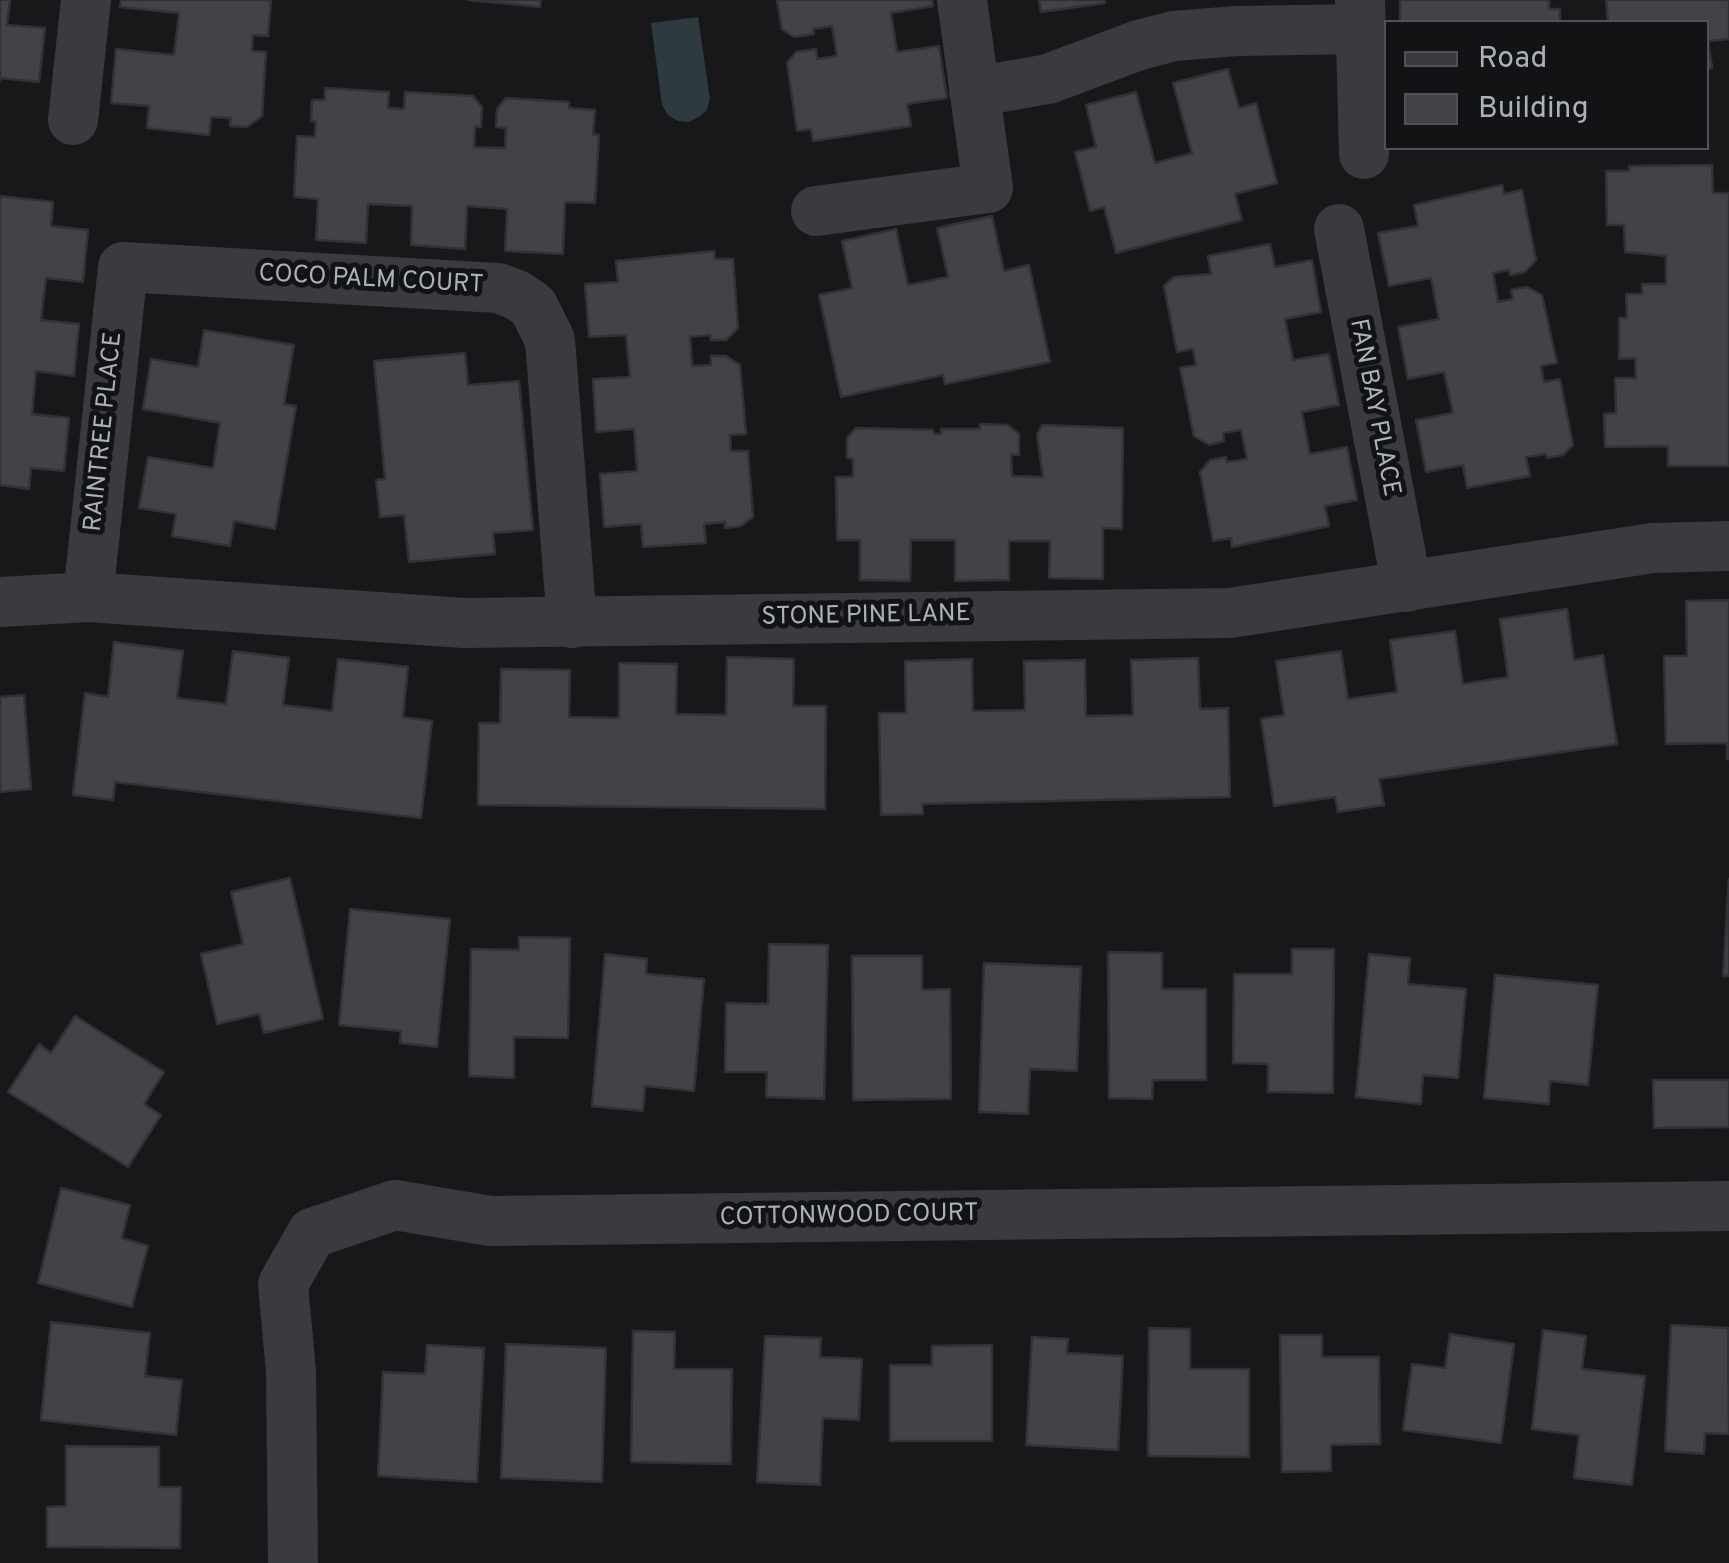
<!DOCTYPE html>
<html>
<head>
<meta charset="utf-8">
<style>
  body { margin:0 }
  #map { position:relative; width:1729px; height:1563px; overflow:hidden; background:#18181a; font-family:Overpass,sans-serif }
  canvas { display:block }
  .legend { position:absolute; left:1384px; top:20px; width:325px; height:130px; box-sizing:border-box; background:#131315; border:2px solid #4f5257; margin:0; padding:12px 18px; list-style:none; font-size:30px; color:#a9b1ba }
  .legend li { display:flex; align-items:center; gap:20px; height:50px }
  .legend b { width:50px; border:2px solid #4f5257 }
</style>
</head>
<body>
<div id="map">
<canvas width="1729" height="1563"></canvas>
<ul class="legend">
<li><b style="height:12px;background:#393b3f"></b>Road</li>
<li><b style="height:28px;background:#424347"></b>Building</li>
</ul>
</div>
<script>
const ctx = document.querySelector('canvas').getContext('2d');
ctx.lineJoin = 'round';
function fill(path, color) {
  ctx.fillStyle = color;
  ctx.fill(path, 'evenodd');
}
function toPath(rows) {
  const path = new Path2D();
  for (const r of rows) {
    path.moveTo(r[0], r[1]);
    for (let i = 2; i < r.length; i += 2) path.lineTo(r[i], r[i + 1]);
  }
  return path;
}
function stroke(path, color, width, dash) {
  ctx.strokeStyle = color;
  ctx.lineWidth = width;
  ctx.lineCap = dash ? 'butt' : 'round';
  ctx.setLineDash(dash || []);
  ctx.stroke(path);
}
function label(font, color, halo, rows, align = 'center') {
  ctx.font = font + ' Overpass,sans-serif';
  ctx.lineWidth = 10;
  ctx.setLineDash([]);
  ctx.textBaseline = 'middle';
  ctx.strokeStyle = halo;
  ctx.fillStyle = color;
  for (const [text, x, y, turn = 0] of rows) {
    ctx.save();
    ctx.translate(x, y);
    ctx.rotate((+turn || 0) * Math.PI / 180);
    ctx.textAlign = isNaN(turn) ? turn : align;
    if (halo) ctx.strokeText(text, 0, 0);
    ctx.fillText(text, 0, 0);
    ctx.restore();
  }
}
fill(toPath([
  [698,17,710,99,707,110,699,117,689,122,678,121,668,115,662,105,651,23]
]), '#2d3a3f');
const building = toPath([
  [0,0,10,0,7,25,45,28,39,82,0,78,0,81,0,0],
  [121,0,271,0,268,36,253,35,252,51,266,52,262,116,247,127,230,126,231,118,211,117,209,135,147,128,149,106,111,103,116,49,174,55,179,13,120,7,121,0],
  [468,0,541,0,540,7,468,0],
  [777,0,932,0,933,6,891,13,897,52,939,46,947,98,907,104,911,126,813,141,811,129,797,131,787,63,796,52,816,49,817,59,837,56,832,26,813,29,814,34,794,37,782,29,777,0],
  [1039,0,1104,0,1105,3,1041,12,1039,0],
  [1400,0,1549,0,1549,9,1560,9,1560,22,1400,22,1400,0],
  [1606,0,1729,0,1729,39,1708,41,1712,68,1706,69,1706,22,1597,22,1608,21,1606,0],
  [1228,69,1239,108,1256,103,1277,183,1235,194,1242,220,1116,253,1104,207,1090,211,1075,152,1096,147,1086,105,1136,92,1155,163,1192,153,1173,83,1228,69],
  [325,88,389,92,388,108,404,109,405,92,473,96,482,107,481,127,475,127,474,147,505,148,506,128,496,127,497,109,506,98,569,102,569,108,595,110,593,134,599,135,595,203,565,202,563,254,505,251,507,209,467,206,465,249,411,245,412,206,368,204,366,243,316,240,318,199,294,197,297,136,315,137,316,122,311,121,312,100,325,100,325,88],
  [1712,165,1713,193,1729,193,1729,466,1668,466,1668,446,1605,447,1604,414,1616,413,1615,378,1636,378,1635,358,1619,359,1619,318,1627,318,1626,294,1642,294,1642,284,1666,284,1666,256,1625,252,1624,225,1607,225,1606,171,1629,171,1629,166,1712,165],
  [1502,185,1504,194,1522,190,1536,260,1525,272,1510,275,1509,270,1493,273,1498,302,1513,299,1511,290,1527,287,1542,295,1557,363,1541,366,1544,382,1560,379,1573,445,1563,455,1547,458,1546,454,1526,457,1530,476,1467,488,1463,465,1426,472,1416,420,1453,413,1444,372,1408,379,1398,327,1439,319,1431,278,1389,286,1378,233,1418,226,1414,205,1502,185],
  [0,196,53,202,51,226,88,230,83,282,46,278,41,320,79,324,74,376,36,371,32,414,69,418,64,471,31,468,29,489,0,485,0,196],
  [992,216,1004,271,1029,265,1050,362,945,384,943,375,841,397,819,295,852,288,842,241,896,229,908,285,948,277,937,228,992,216],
  [1270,244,1275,267,1312,260,1321,312,1285,319,1293,360,1329,354,1339,405,1302,412,1310,454,1347,447,1357,500,1325,506,1329,526,1232,547,1231,538,1213,541,1200,472,1210,460,1226,457,1227,462,1247,459,1241,430,1223,433,1224,441,1209,445,1194,436,1180,368,1196,365,1193,349,1177,352,1164,286,1174,277,1211,274,1208,256,1270,244],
  [714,251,715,259,733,259,738,328,726,340,711,340,710,335,690,337,692,366,711,365,711,356,726,356,740,365,746,434,730,435,731,451,748,451,753,517,741,526,725,528,725,522,704,524,706,543,643,547,641,524,604,527,600,474,637,471,634,429,596,432,593,379,630,377,626,335,589,337,585,284,618,282,616,261,714,251],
  [204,330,294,345,284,404,296,406,275,529,234,521,230,546,172,536,176,514,139,508,148,457,213,468,220,423,143,409,151,359,198,367,204,330],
  [465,353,468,385,519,381,533,530,493,533,495,554,409,562,404,515,380,517,376,480,385,479,374,361,465,353],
  [980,424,1008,425,1019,434,1019,455,1011,455,1012,476,1043,477,1037,434,1042,425,1123,428,1122,529,1103,528,1103,579,1049,578,1050,541,1009,541,1009,580,955,581,955,540,911,540,910,581,860,580,860,540,837,540,836,477,853,477,853,459,847,458,847,438,856,428,933,430,934,434,941,434,941,429,980,429,980,424],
  [1729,600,1729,759,1727,759,1727,743,1666,744,1664,656,1687,656,1686,601,1729,600],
  [1567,609,1574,660,1603,655,1617,744,1379,779,1384,805,1338,812,1335,797,1274,806,1261,719,1284,715,1276,661,1341,651,1348,699,1397,692,1390,640,1455,631,1463,684,1508,677,1500,619,1567,609],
  [114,642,183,651,177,698,226,704,233,651,289,658,283,705,332,711,338,659,408,667,403,717,432,721,421,818,115,782,113,800,73,795,85,693,108,697,114,642],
  [727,657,794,659,793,706,826,706,825,809,478,805,479,723,500,723,501,669,570,670,569,717,619,718,619,663,677,664,676,714,726,715,727,657],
  [1198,658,1200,709,1228,708,1230,797,922,804,923,814,881,815,879,713,906,713,905,661,972,659,973,711,1025,710,1024,661,1085,660,1086,716,1133,715,1131,660,1198,658],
  [24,695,31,789,0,792,0,697,24,695],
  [290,878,323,1019,264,1033,259,1014,217,1024,201,954,243,944,231,892,290,878],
  [1729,879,1729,976,1723,976,1729,879],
  [350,909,450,919,437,1047,400,1043,401,1031,339,1025,350,909],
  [519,937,570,938,568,1038,514,1037,514,1078,469,1076,471,949,519,950,519,937],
  [769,944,828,945,824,1099,766,1097,767,1072,725,1072,726,1003,768,1004,769,944],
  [1292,949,1334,949,1333,1093,1268,1092,1268,1064,1233,1063,1234,974,1292,974,1292,949],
  [1108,952,1162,953,1162,989,1206,989,1206,1080,1153,1080,1152,1099,1109,1098,1108,952],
  [605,954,647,959,646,974,704,979,694,1091,645,1086,643,1111,592,1106,605,954],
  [1369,954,1410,958,1408,984,1466,989,1458,1078,1423,1075,1421,1104,1356,1097,1369,954],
  [852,956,922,956,922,990,950,989,951,1099,853,1100,852,956],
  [984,963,1081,967,1077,1071,1030,1069,1028,1114,979,1112,984,963],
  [1495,975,1598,985,1588,1085,1550,1081,1549,1104,1484,1098,1495,975],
  [75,1016,164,1072,144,1104,161,1115,128,1167,8,1092,39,1044,51,1053,75,1016],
  [1653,1080,1729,1080,1729,1127,1654,1128,1653,1080],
  [61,1188,130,1205,122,1238,148,1246,132,1307,38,1283,61,1188],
  [51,1322,150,1333,145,1376,182,1380,176,1435,41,1420,51,1322],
  [1671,1325,1728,1328,1729,1434,1705,1433,1704,1454,1665,1451,1671,1325],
  [1149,1328,1190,1329,1190,1369,1249,1369,1249,1457,1148,1456,1149,1328],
  [1543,1330,1586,1336,1582,1369,1645,1376,1632,1485,1574,1478,1579,1435,1532,1429,1543,1330],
  [633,1331,675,1332,674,1369,732,1369,731,1464,631,1462,633,1331],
  [1450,1334,1514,1344,1501,1443,1403,1430,1412,1364,1445,1368,1450,1334],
  [1280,1335,1322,1335,1322,1357,1379,1357,1380,1444,1331,1445,1331,1471,1282,1472,1280,1335],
  [765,1336,821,1338,820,1357,862,1359,859,1420,823,1418,820,1485,757,1482,765,1336],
  [1032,1337,1068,1339,1067,1353,1123,1356,1118,1450,1026,1445,1032,1337],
  [506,1344,606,1348,602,1482,501,1478,506,1344],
  [427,1345,484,1348,477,1482,378,1476,383,1372,425,1374,427,1345],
  [992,1345,992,1441,890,1441,890,1365,932,1365,932,1346,992,1345],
  [66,1446,159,1447,159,1487,181,1487,180,1548,47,1547,47,1507,66,1506,66,1446]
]);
fill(building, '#424347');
stroke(building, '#323236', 2.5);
stroke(toPath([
  [1360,0,1364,154],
  [974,92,1048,79,1139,45,1174,36,1237,31,1361,29],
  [73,120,86,0],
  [816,211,988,188,962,0],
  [1339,229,1407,587],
  [88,597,123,267,498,288,517,295,533,306,550,340,572,623],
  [0,602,88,597,464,623,1230,613,1653,548,1729,546],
  [293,1563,291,1372,283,1284,312,1233,395,1205,490,1221,1729,1206]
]), '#393b3f', 50);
label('25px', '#a9b1ba', '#131315', [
  ["COCO PALM COURT",371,281,3],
  ["FAN BAY PLACE",1373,408,79],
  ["RAINTREE PLACE",105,432,-84],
  ["STONE PINE LANE",866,617,-1],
  ["COTTONWOOD COURT",849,1217,-1]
]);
</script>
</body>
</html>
